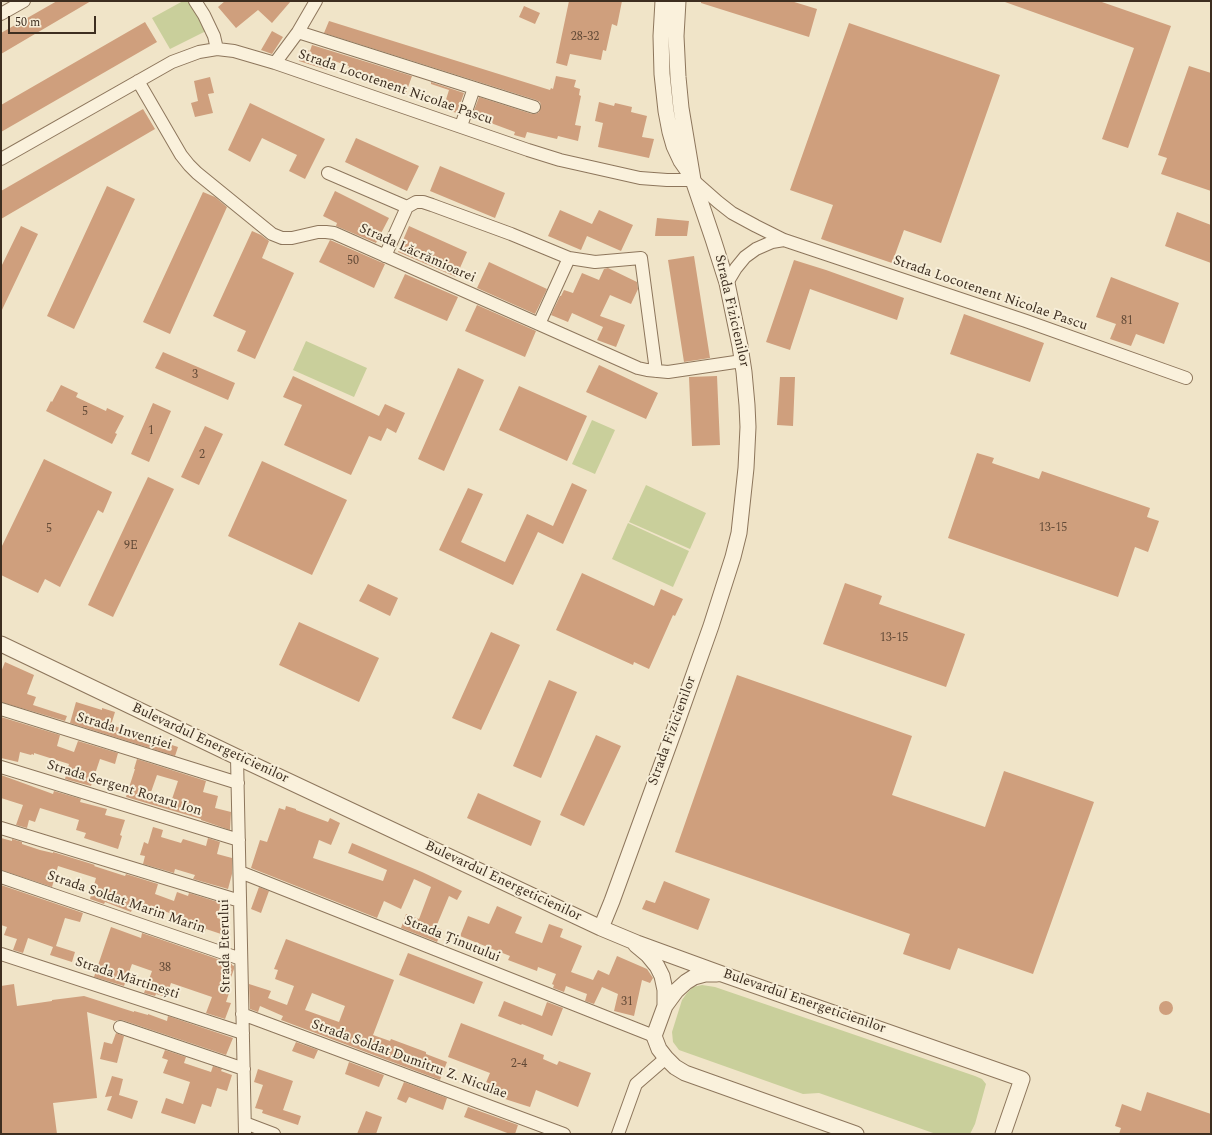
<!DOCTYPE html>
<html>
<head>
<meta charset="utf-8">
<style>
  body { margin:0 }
  #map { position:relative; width:1212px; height:1135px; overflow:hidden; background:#f0e4c8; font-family:Spectral,serif }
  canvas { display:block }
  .frame { position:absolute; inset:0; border:2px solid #3d2e20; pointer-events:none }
  .scale { position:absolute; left:8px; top:16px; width:88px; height:18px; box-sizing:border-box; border:2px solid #3d2e20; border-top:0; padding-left:5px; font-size:12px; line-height:14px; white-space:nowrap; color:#3d2e20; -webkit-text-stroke:3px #f7eed8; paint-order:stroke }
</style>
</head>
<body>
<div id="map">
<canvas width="1212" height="1135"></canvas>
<div class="frame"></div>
<div class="scale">50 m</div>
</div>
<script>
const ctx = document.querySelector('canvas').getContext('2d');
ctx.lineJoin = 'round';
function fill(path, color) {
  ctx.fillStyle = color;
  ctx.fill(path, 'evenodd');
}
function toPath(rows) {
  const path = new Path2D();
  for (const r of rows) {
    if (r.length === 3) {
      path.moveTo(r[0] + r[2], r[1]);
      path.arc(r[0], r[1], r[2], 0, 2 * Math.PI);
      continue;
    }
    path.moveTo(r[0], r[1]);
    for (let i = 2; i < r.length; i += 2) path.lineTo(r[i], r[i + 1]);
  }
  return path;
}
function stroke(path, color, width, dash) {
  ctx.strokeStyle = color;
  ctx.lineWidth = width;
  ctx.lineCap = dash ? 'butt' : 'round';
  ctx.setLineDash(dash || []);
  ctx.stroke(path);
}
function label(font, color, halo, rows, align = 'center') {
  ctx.font = font + ' Spectral,serif';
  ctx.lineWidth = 4;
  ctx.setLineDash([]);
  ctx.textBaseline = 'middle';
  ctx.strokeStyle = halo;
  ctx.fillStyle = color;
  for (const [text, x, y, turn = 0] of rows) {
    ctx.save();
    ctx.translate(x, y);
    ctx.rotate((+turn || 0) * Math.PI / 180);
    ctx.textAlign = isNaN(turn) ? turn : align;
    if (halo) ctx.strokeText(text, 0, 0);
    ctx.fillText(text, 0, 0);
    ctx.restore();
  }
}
fill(toPath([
  [183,1,190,1,208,30,170,49,152,18],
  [306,341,367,368,354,397,293,370],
  [592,420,615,430,595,474,572,464],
  [646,485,706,513,690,549,629,522],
  [628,523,689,551,673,587,612,559],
  [702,985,715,987,975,1076,982,1079,986,1084,975,1124,970,1134,936,1134,819,1093,803,1094,679,1050,673,1042,672,1032,682,1000,687,993,693,987]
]), '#c9cf9b');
fill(toPath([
  [57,1,91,1,1,54,1,33],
  [225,1,291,1,272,23,258,10,236,28,218,7],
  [569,1,622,1,617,26,612,24,606,51,603,50,601,60,570,54,567,66,556,63],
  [701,1,791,1,817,9,809,37,701,3],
  [1005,1,1099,1,1171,26,1128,148,1102,139,1134,48,1005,2],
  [524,6,540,13,535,24,519,17],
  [329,21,550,90,551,88,553,89,556,76,576,80,574,87,580,89,579,95,581,96,575,125,581,126,578,141,558,136,557,139,527,132,525,138,514,135,515,132,472,116,479,97,532,114,536,114,539,112,541,106,540,102,536,100,324,33],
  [145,22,157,42,1,132,1,105],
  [849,23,1000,75,941,243,904,230,892,263,821,239,833,205,790,190],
  [272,31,283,37,272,54,261,50],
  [312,45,412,76,406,93,387,87,388,85,348,70,349,66,331,60,327,70,299,61,303,49,310,51],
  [1189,66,1211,73,1211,191,1161,174,1167,158,1158,155],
  [210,77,214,93,208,94,213,113,195,117,191,103,198,101,194,81],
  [431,82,464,93,457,113,443,109,449,90,431,84],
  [599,102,614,106,615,103,632,107,631,112,647,116,642,137,654,139,649,158,598,147,603,123,595,121],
  [250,103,325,139,305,179,289,171,297,155,262,138,250,162,228,150],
  [143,109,155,129,1,219,1,191],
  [356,138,419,166,407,191,345,162],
  [440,166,505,193,495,218,430,191],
  [107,186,135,199,74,329,47,316],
  [335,191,389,218,376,243,336,226,337,223,323,216],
  [203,192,215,197,227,207,170,334,143,322],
  [560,210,592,224,599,210,633,225,621,251,587,236,581,250,548,236],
  [1177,212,1211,225,1211,263,1165,246],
  [657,218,689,221,687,236,655,236],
  [21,226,38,234,1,312,1,267],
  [409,226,467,252,456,277,398,252],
  [252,231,261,235,269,241,262,258,294,273,255,359,237,351,246,331,213,316],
  [330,240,385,264,374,288,319,262],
  [694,256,710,358,684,362,668,260],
  [794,260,826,270,904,298,897,320,810,289,790,350,766,342],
  [489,262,547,289,535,314,477,288],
  [608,268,637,282,638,289,631,304,610,295,600,316,625,325,616,347,597,340,603,327,572,313,568,322,551,315,560,296,561,296,564,290,573,293,582,273,599,280,604,269],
  [405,274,458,297,447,321,394,298],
  [1111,277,1179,303,1164,344,1136,334,1131,346,1110,339,1116,324,1096,317],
  [477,305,536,331,525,357,465,331],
  [964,314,1044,343,1030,382,950,354],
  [163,352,235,383,228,400,155,368],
  [599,365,658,393,646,419,586,392],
  [458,368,484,380,444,471,418,459],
  [293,376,379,416,385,404,405,413,396,433,387,428,381,441,369,436,351,475,284,445,302,405,283,397],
  [717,376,720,445,692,446,689,377],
  [780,377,795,377,793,426,777,425],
  [61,385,78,393,76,397,106,411,107,408,124,416,115,433,117,434,112,444,46,411,51,401,52,402],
  [519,386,587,416,567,461,499,430],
  [153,403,171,411,149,462,131,454],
  [205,426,223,434,199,485,181,477],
  [977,453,994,458,992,463,1039,479,1042,471,1150,508,1147,517,1159,521,1148,552,1135,547,1118,597,948,538],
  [44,459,112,492,103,513,98,510,60,587,45,579,38,593,1,575,1,548],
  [262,461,347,500,312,575,228,536],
  [148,477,174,489,113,617,88,605],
  [572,483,587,490,563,544,538,532,513,585,439,550,468,488,483,494,461,542,505,562,527,514,553,526],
  [582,573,654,606,661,589,683,599,675,616,673,615,649,669,634,662,633,665,556,630],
  [845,583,882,596,879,604,965,634,946,687,823,644],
  [368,584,398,598,390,616,359,601],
  [299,622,379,658,359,702,279,665],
  [491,632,520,645,481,730,452,718],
  [5,662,34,675,27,694,36,697,33,705,67,716,65,721,1,702,1,672],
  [737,675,912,736,892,795,985,827,1004,771,1094,802,1033,974,958,948,950,970,903,954,910,934,675,852],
  [549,680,577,692,541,778,513,766],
  [76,702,102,710,102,708,115,712,111,725,178,747,175,756,70,723],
  [1,717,60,735,57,746,74,752,78,741,118,753,115,764,100,759,91,786,65,779,69,764,34,753,34,755,32,754,31,755,20,752,18,762,1,758],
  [596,735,621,746,584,826,560,815],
  [137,759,206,781,203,792,218,796,215,808,231,812,230,830,201,820,201,819,184,814,126,797,135,769,134,769],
  [157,775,178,781,172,799,151,792],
  [1,775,53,794,54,791,81,799,80,802,107,809,105,815,125,820,120,835,122,836,118,849,84,838,86,833,76,830,79,820,40,808,35,822,29,820,27,828,16,825,23,805,1,798],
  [478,793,541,821,531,846,467,818],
  [286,806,296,809,296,810,328,822,330,818,340,823,331,845,319,840,313,858,383,881,387,870,348,853,352,843,422,872,462,891,457,900,449,896,436,927,442,930,437,942,401,928,406,914,419,919,431,887,414,879,401,909,384,901,377,918,251,868,260,840,267,842,279,808,285,810],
  [153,827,163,830,161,837,181,843,183,839,206,846,208,838,220,842,217,854,232,858,232,874,228,889,193,879,195,875,175,869,174,873,143,864,145,856,140,855,144,842,148,844],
  [1,838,12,841,12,839,22,842,22,844,40,850,53,853,53,852,95,865,94,866,125,876,126,874,158,884,155,894,174,901,177,892,188,896,189,893,221,903,217,918,229,921,224,935,206,929,205,931,182,924,184,918,135,901,131,912,105,902,104,904,90,899,96,878,58,866,52,887,1,870],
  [664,881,710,899,698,930,642,909,646,900,655,903],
  [1,885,83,913,80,922,65,918,56,946,75,952,72,962,50,955,53,947,28,938,23,953,13,950,17,939,4,935,7,927,1,925],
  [259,887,269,891,261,913,251,909],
  [497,906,522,917,515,933,542,943,549,924,563,929,560,937,582,946,571,972,593,980,598,970,609,975,617,956,647,969,653,978,650,983,642,980,634,1016,614,1011,618,994,602,987,594,1004,585,1001,587,994,566,986,564,992,553,988,554,985,552,984,556,974,538,967,537,971,508,960,510,956,460,936,468,916,489,924],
  [111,927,141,938,142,933,232,964,232,965,234,966,234,969,226,992,229,993,226,1002,231,1003,225,1019,206,1013,212,997,174,984,171,983,166,997,156,994,155,996,144,993,152,971,132,964,124,986,94,977],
  [286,939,394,980,373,1035,390,1041,391,1039,426,1052,426,1054,447,1062,440,1080,281,1020,283,1016,260,1006,258,1012,250,1009,249,984,271,991,268,998,287,1005,294,986,275,979,278,970,274,969],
  [312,993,345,1006,339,1022,305,1010],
  [408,953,483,982,474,1004,399,975],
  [14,984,17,1006,52,1001,52,1000,84,996,134,1012,134,1011,148,1015,148,1014,167,1021,168,1016,233,1038,226,1055,122,1020,118,1020,115,1021,87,1012,97,1098,53,1103,57,1134,1,1134,1,986],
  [1166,1008,7],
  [504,1001,542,1016,547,1002,563,1008,552,1036,522,1024,521,1025,498,1016],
  [461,1023,544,1055,543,1059,557,1065,559,1061,591,1073,578,1107,536,1090,530,1107,508,1100,483,1090,490,1073,448,1057],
  [116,1033,124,1036,117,1063,100,1059,104,1042,112,1044],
  [296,1042,318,1050,314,1059,292,1051],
  [165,1050,186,1057,184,1063,211,1072,213,1066,222,1069,221,1071,232,1075,227,1091,217,1088,211,1107,202,1104,195,1124,161,1113,166,1098,183,1104,190,1082,163,1073,168,1060,162,1058],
  [349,1062,384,1075,379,1087,345,1074],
  [258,1069,293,1081,283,1110,301,1116,298,1125,262,1113,263,1110,255,1108,263,1085,254,1082],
  [112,1076,123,1079,119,1095,138,1101,132,1119,107,1110,112,1096,105,1097],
  [404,1082,447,1098,443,1110,409,1097,406,1103,397,1099],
  [1147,1092,1211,1114,1211,1134,1119,1134,1121,1128,1115,1126,1122,1104,1141,1111],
  [468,1107,518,1125,515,1134,510,1134,464,1117],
  [366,1111,382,1117,376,1134,357,1134]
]), '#cf9f7d');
const minor = toPath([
  [195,1,204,15,214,36,217,49],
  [1,14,24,1],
  [298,32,534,107],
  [275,63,298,32,316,1],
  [138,81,181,155,189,165,197,173,272,234,282,238,292,238,318,232,326,232,334,233,638,368,647,370,668,372,742,361],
  [461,126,474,88],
  [1,159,172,62,199,52,217,49,234,51,275,63,528,150,560,160,640,178,667,180,693,180,718,202,732,213,756,226,784,240,1026,321,1186,378],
  [328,173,407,207,416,202,423,202,432,205,511,234,569,258,595,262,641,258,656,371],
  [385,256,407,207],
  [727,283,736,268,745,257,756,249,772,242,784,240],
  [539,324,569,258],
  [1,709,238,783],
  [237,757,245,1134],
  [1,767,239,840],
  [1,828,240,901],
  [240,872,654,1036],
  [1,877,241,959],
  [1,954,243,1033],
  [242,1014,564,1134],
  [120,1027,244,1069],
  [245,1123,274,1134],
  [618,1134,636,1084,666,1058]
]);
const tertiary = toPath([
  [663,1,661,36,662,74,666,111,670,132,674,146,681,161,688,171],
  [1,644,237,757,601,928,637,943,722,974,1022,1079,1003,1134],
  [601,928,612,901,675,728,711,626,733,557,739,533,746,468,748,427,747,405,744,372,740,346,727,283,713,239,693,180,681,108,678,77,676,36,678,1],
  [636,945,648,955,657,966,662,976,665,990,665,1006],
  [717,974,705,974,694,977,686,982,676,991,665,1006,654,1036,659,1049,666,1058,675,1067,685,1073,856,1134]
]);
stroke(minor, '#8d765c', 14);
stroke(tertiary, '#8d765c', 17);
stroke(minor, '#faf1dc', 12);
stroke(tertiary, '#faf1dc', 15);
label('12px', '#624a37', null, [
  ["28-32",585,38],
  ["50",353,262],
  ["81",1127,322],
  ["3",195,376],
  ["5",85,413],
  ["1",151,432],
  ["2",202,456],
  ["13-15",1053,529],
  ["5",49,530],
  ["9E",131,547],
  ["13-15",894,639],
  ["38",165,969],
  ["31",627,1003],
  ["2-4",519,1065]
]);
label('14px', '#3d2e20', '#f7eed8', [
  ["Strada Locotenent Nicolae Pascu",395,88,19],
  ["Strada Lăcrămioarei",417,254,24],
  ["Strada Locotenent Nicolae Pascu",990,294,19],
  ["Strada Fizicienilor",731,311,77],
  ["Strada Fizicienilor",673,731,-70],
  ["Strada Invenției",124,732,17],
  ["Bulevardul Energeticienilor",210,744,25],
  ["Strada Sergent Rotaru Ion",124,789,17],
  ["Bulevardul Energeticienilor",503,882,25],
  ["Strada Soldat Marin Marin",126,903,19],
  ["Strada Ținutului",452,940,22],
  ["Strada Eterului",226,946,-91],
  ["Strada Mărtinești",127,979,18],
  ["Bulevardul Energeticienilor",804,1002,19],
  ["Strada Soldat Dumitru Z. Niculae",409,1060,20]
]);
</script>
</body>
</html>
